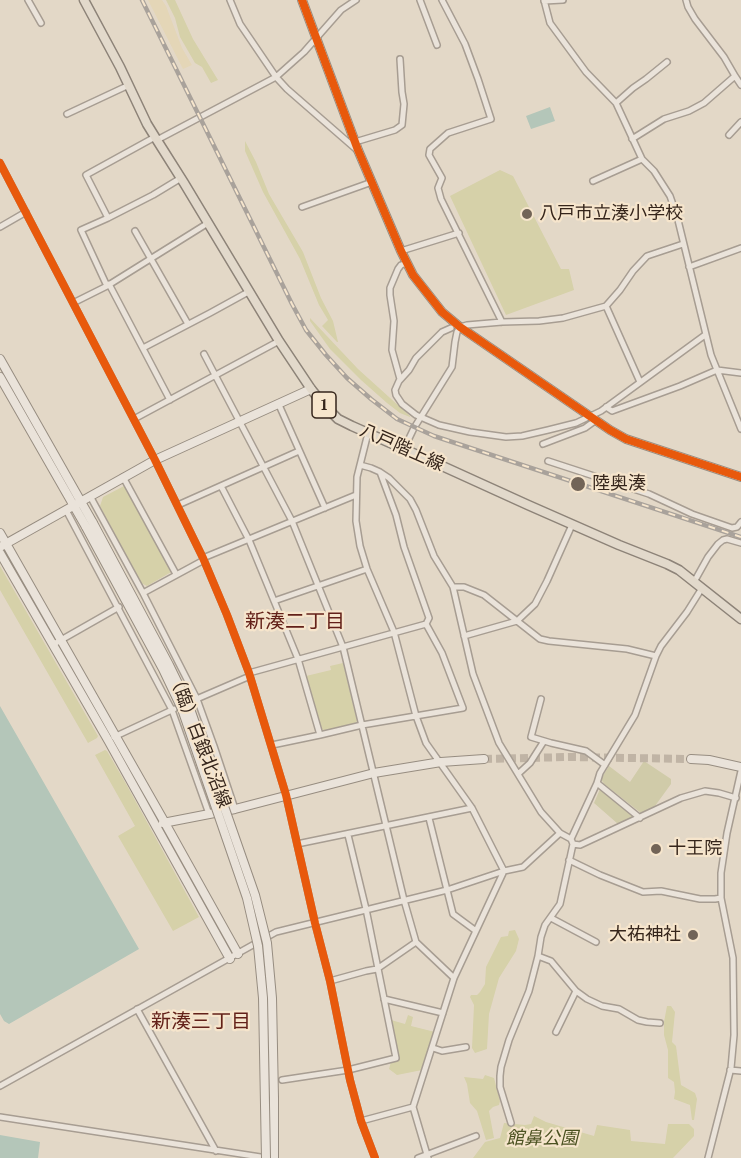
<!DOCTYPE html>
<html>
<head>
<meta charset="utf-8">
<style>
  body { margin:0 }
  canvas { display:block; background:#e3d8c7 }
</style>
</head>
<body>
<canvas width="741" height="1158"></canvas>
<script>
const ctx = document.querySelector('canvas').getContext('2d');
ctx.lineJoin = 'round';
function fill(path, color) {
  ctx.fillStyle = color;
  ctx.fill(path, 'evenodd');
}
function toPath(rows) {
  const path = new Path2D();
  for (const r of rows) {
    path.moveTo(r[0], r[1]);
    for (let i = 2; i < r.length; i += 2) path.lineTo(r[i], r[i + 1]);
  }
  return path;
}
function stroke(path, color, width, dash) {
  ctx.strokeStyle = color;
  ctx.lineWidth = width;
  ctx.lineCap = dash ? 'butt' : 'round';
  ctx.setLineDash(dash || []);
  ctx.stroke(path);
}
function label(font, color, halo, rows, align = 'center') {
  ctx.font = font + ' "PT Serif","Noto Sans JP",serif';
  ctx.lineWidth = 4.5;
  ctx.setLineDash([]);
  ctx.textBaseline = 'middle';
  ctx.strokeStyle = halo;
  ctx.fillStyle = color;
  for (const [text, x, y, turn = 0] of rows) {
    ctx.save();
    ctx.translate(x, y);
    ctx.rotate((+turn || 0) * Math.PI / 180);
    ctx.textAlign = isNaN(turn) ? turn : align;
    if (halo) ctx.strokeText(text, 0, 0);
    ctx.fillText(text, 0, 0);
    ctx.restore();
  }
}
fill(toPath([
  [148,0,162,0,166,6,182,48,192,65,183,69]
]), '#e4d6b7');
fill(toPath([
  [166,0,175,0,193,39,218,80,211,83,202,67,195,63,180,37,175,18],
  [245,141,256,162,269,194,303,252,321,298,333,321,338,342,337,342,322,326,328,320,319,305,300,259,263,192,245,151],
  [500,170,513,176,561,269,569,269,574,290,506,315,450,196],
  [310,318,358,369,410,416,410,417,400,413,387,403,361,380,330,349,310,321],
  [126,485,173,571,147,586,141,583,100,506,103,497],
  [0,566,98,736,97,738,88,743,0,590],
  [343,663,357,721,354,725,325,731,322,729,306,676,331,670,330,666],
  [105,750,107,751,125,782,199,917,173,931,118,836,135,826,95,755],
  [515,930,519,939,516,951,499,978,489,1014,487,1049,475,1053,472,1048,474,1005,470,997,471,995,477,995,480,992,485,984,486,967,501,937,508,936,509,931],
  [667,1006,671,1006,675,1012,672,1042,676,1046,681,1085,695,1093,697,1099,694,1120,692,1120,690,1105,674,1099,675,1092,674,1082,668,1078,668,1050,664,1035,664,1022],
  [408,1015,413,1017,411,1026,435,1032,422,1070,397,1075,389,1069,391,1062,398,1061,391,1020,405,1024],
  [485,1075,494,1078,500,1101,499,1105,493,1107,489,1111,494,1138,486,1140,477,1111,470,1103,467,1084,464,1077,483,1079],
  [534,1116,546,1122,594,1136,597,1125,630,1130,631,1141,665,1144,668,1124,689,1124,694,1129,694,1136,673,1158,473,1158,485,1142,500,1138,504,1123,525,1125,531,1124]
]), '#d6d1a9');
fill(toPath([
  [644,761,671,779,671,784,655,806,641,813,604,784,601,779,609,766,630,782],
  [600,789,635,817,618,824,594,803]
]), '#d0cba9');
fill(toPath([
  [550,107,555,121,531,129,526,116],
  [0,706,139,949,9,1024,4,1021,0,1014],
  [0,1135,40,1142,38,1158,0,1158]
]), '#b4c6b9');
stroke(toPath([
  [484,759,569,757,691,759]
]), '#c0b4a5', 8, [8, 4]);
const street = toPath([
  [28,0,41,23],
  [230,0,240,24,276,77,287,89,357,150],
  [420,0,437,45],
  [442,0,465,44,478,79,491,119,448,133,430,149,429,155,442,178,438,188,441,199,502,322],
  [544,0,550,23,586,72,616,103,642,159,654,171,670,196,677,216,711,355,741,429],
  [544,1,563,0],
  [735,76,741,85],
  [616,103,633,88,646,79,667,62],
  [67,114,129,85],
  [729,135,741,122],
  [632,139,664,119,689,111,704,103,735,76,724,57,695,19,688,7,686,0],
  [157,140,276,77,304,52,341,10,356,0],
  [355,142,395,130,402,125,404,104,402,92,400,59],
  [0,163,155,460,203,558,227,615,249,673,286,795,315,923,330,981,350,1080,361,1121,375,1158],
  [593,181,642,159],
  [302,207,372,182],
  [108,218,86,175,155,137],
  [0,227,26,212],
  [135,231,188,324],
  [401,251,459,233],
  [689,267,741,248],
  [109,284,170,400],
  [107,286,81,230,108,218,153,195,181,178],
  [73,303,107,286,208,223],
  [606,306,640,382],
  [451,328,442,332,416,358,409,370,399,381,395,390,396,395,402,404,416,415,439,425,470,432,506,437,522,436,548,430,576,423,601,411,705,335],
  [143,348,210,313,250,291],
  [204,354,292,521,343,647,404,900,416,942,454,978],
  [400,379,392,350,394,321,390,295,390,288,398,269,401,265,407,263],
  [279,405,325,508],
  [606,407,612,411,680,386,717,370,741,373],
  [134,419,279,341],
  [368,433,357,477,356,521,360,546,367,569,394,632,416,716,426,743,472,808,504,871],
  [543,444,585,428,596,420],
  [404,449,414,428,452,367,455,342,457,332,460,327,467,325,502,322,539,321,563,318,606,306,620,290,633,271,647,256,683,244],
  [548,461,649,494,692,514,732,528,737,527,741,522],
  [380,472,389,478,410,499,416,510,434,556,453,587,473,674,499,743,541,812,560,833,571,839],
  [123,477,176,574],
  [221,486,249,540,298,659,320,735,362,725,463,708,442,653,426,624],
  [90,496,143,593,197,699,214,746,235,809],
  [178,505,299,451],
  [66,510,172,710,209,814],
  [203,558,356,495],
  [694,582,708,557,718,544,723,540,727,539,741,543],
  [453,587,464,587,484,595,540,639,549,641,627,649,656,656],
  [143,593,204,560],
  [274,601,367,569],
  [464,636,517,621,535,604,547,581,572,525],
  [54,644,119,607],
  [249,673,426,624,429,618,404,547,396,515,380,472,371,468,360,465],
  [541,699,531,737,551,743,586,751,605,765],
  [185,704,250,676],
  [114,737,174,709],
  [272,745,320,735],
  [518,774,530,763,544,741],
  [597,783,640,818],
  [429,818,453,914,476,931],
  [297,844,472,808],
  [573,844,580,845,681,798,705,791,719,793,736,798],
  [569,860,600,875,643,892,661,891,700,899,715,899,721,898],
  [551,918,596,942],
  [538,956,551,961,576,991,587,999,602,1006,619,1009,638,1020,647,1022,660,1023],
  [330,981,366,971,377,969,416,942],
  [384,999,443,1013],
  [137,1009,216,1151],
  [556,1032,576,991],
  [433,1048,442,1051,466,1047],
  [730,1070,741,1071],
  [282,1080,348,1070,396,1058,366,909,348,835],
  [0,1086,276,932,447,890,504,871,523,867,560,833],
  [0,1117,267,1158],
  [361,1121,413,1107],
  [511,1123,500,1087,500,1076,501,1067,509,1040,529,991,538,956,541,937,545,925,560,904,573,844,571,839,597,783,600,773,635,715,656,656,661,646,687,612,702,588],
  [418,1158,476,1136],
  [428,1158,413,1107,454,978,504,871],
  [708,1158,731,1068,734,1035,733,958,721,898,721,873,727,833,741,771]
]);
const secondary = toPath([
  [302,0,358,150,401,251,413,275,442,312,460,327,610,430,626,439,741,477],
  [0,359,93,523],
  [0,377,86,527],
  [0,533,165,823,238,954],
  [0,547,155,460,311,389],
  [0,553,108,740,230,959],
  [691,759,709,760,741,767],
  [163,823,235,809,374,773,441,762,484,759],
  [274,1098,274,1158]
]);
const primary = toPath([
  [84,0,120,67,147,124,155,137,184,183,279,341,311,389,323,404,338,419,352,426,440,465,528,505,619,545,667,564,679,570,741,619]
]);
stroke(street, '#a79d92', 8);
stroke(secondary, '#978d81', 10);
stroke(primary, '#8d8378', 11);
stroke(street, '#eae3da', 5);
stroke(secondary, '#eae3da', 8);
stroke(primary, '#e2d9cb', 8);
const rail = toPath([
  [142,0,292,304,306,330,326,355,347,378,371,399,397,419,434,436,741,537]
]);
stroke(rail, '#a9a29b', 4.5);
stroke(rail, '#f6e5cc', 2, [7]);
const secondaryBridge = toPath([
  [93,523,169,665,189,706,255,895,267,943,272,998,274,1098],
  [86,527,163,669,182,709,247,898,258,946,263,998,266,1158]
]);
stroke(secondaryBridge, '#978d81', 10, []);
stroke(secondaryBridge, '#eae3da', 8);
stroke(toPath([
  [302,0,358,150,401,251,413,275,442,312,460,327,610,430,626,439,741,477],
  [0,163,155,460,203,558,227,615,249,673,286,795,315,923,330,981,350,1080,361,1121,375,1158]
]), '#e8590c', 8);
for (const [x, y, r, color] of [
  [527,214,6,"#726457"],
  [578,484,8,"#726457"],
  [656,849,6,"#726457"],
  [693,935,6,"#726457"]
]) {
  const dot = new Path2D();
  dot.arc(x, y, r, 0, 2 * Math.PI);
  ctx.fillStyle = color;
  ctx.fill(dot);
  stroke(dot, '#f6e5cc', 2);
}
for (const [x, y, w] of [
  [324,405,24]
]) {
  const box = new Path2D();
  box.roundRect(x - w / 2, y - 13, w, 26, 4.5);
  ctx.fillStyle = '#f6e5cc';
  ctx.fill(box);
  stroke(box, '#35251b', 1.5);
}
label('bold 16px', '#35251b', null, [
  ["1",324,405]
]);
label('18px', '#35251b', '#f6e5cc', [
  ["八戸市立湊小学校",539,214],
  ["陸奥湊",592,484],
  ["十王院",668,849],
  ["大祐神社",681,935,"right"]
], 'left');
label('18px', '#35251b', '#f6e5cc', [
  ["八戸階上線",402,448,24],
  ["（臨）白銀北沼線",199,740,69]
]);
label('italic 18px', '#4b5221', '#f6e5cc', [
  ["館鼻公園",542,1139]
]);
label('20px', '#632119', '#f6e5cc', [
  ["新湊二丁目",295,622],
  ["新湊三丁目",201,1022]
]);
</script>
</body>
</html>
